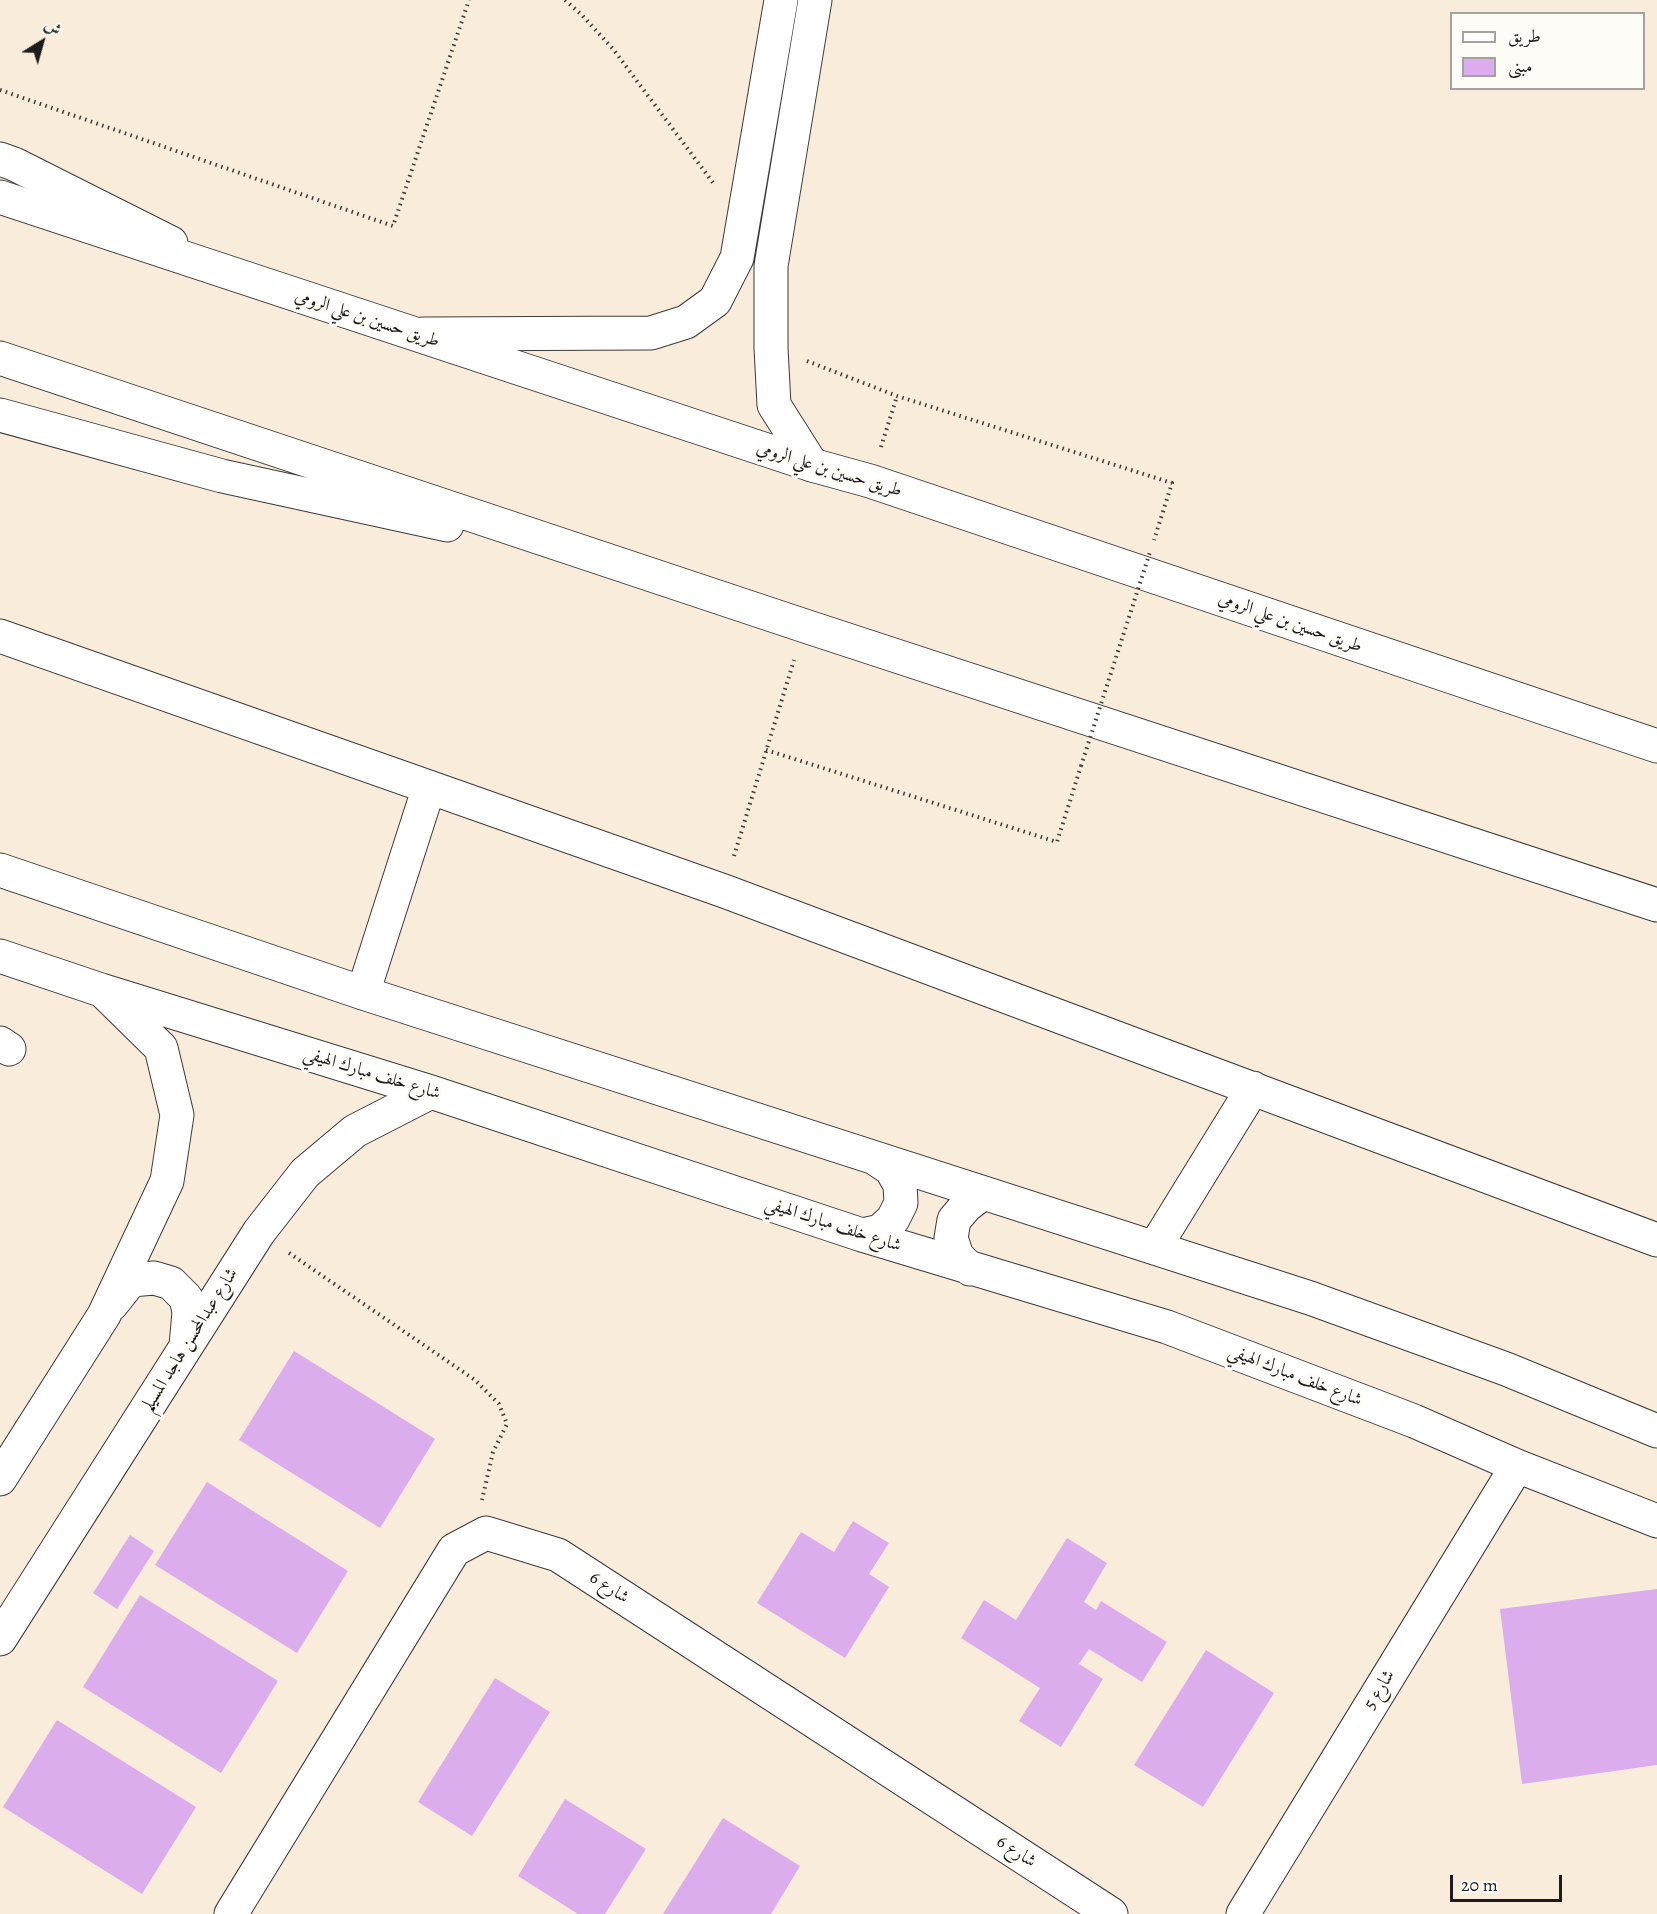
<!DOCTYPE html>
<html>
<head>
<meta charset="utf-8">
<style>
  body { margin:0 }
  #map { position:relative; width:1657px; height:1914px; overflow:hidden; background:#f9ecdb; font-family:Alegreya,Amiri,serif }
  canvas { display:block }
  .legend { position:absolute; left:1450px; top:12px; width:195px; height:78px; box-sizing:border-box; background:#fdfcf7; border:2px solid #a3a29f; margin:0; padding:8px 10px; list-style:none; font-size:18px; color:#1c1c1c }
  .legend li { display:flex; align-items:center; gap:12px; height:30px }
  .legend b { width:30px; border:2px solid #a3a29f }
  .north { position:absolute; left:12px; top:12px; width:60px; height:60px; -webkit-text-stroke:4px #fdfcf7; paint-order:stroke; rotate:37deg; font-size:16px; font-weight:700; line-height:24px; text-align:center; color:#1c1c1c }
  .north::after { content:''; display:block; margin:auto; width:21px; height:27px; background:#1c1c1c; clip-path:polygon(50% 0,100% 100%,50% 72%,0 100%) }
  .scale { position:absolute; left:1450px; top:1875px; width:112px; height:27px; box-sizing:border-box; border:3px solid #1c1c1c; border-top:0; padding-left:8px; font-size:18px; line-height:21px; white-space:nowrap; color:#1c1c1c; -webkit-text-stroke:4px #fdfcf7; paint-order:stroke }
</style>
</head>
<body>
<div id="map">
<canvas width="1657" height="1914"></canvas>
<ul class="legend">
<li><b style="height:8px;background:#fff"></b>طريق</li>
<li><b style="height:16px;background:#dbaded"></b>مبنى</li>
</ul>
<div class="north">ش</div>
<div class="scale">20 m</div>
</div>
<script>
const ctx = document.querySelector('canvas').getContext('2d');
ctx.lineJoin = 'round';
function fill(path, color) {
  ctx.fillStyle = color;
  ctx.fill(path, 'evenodd');
}
function toPath(rows) {
  const path = new Path2D();
  for (const r of rows) {
    path.moveTo(r[0], r[1]);
    for (let i = 2; i < r.length; i += 2) path.lineTo(r[i], r[i + 1]);
  }
  return path;
}
function stroke(path, color, width, dash) {
  ctx.strokeStyle = color;
  ctx.lineWidth = width;
  ctx.lineCap = dash ? 'butt' : 'round';
  ctx.setLineDash(dash || []);
  ctx.stroke(path);
}
function label(font, color, halo, rows, align = 'center') {
  ctx.font = font + ' Alegreya,Amiri,serif';
  ctx.lineWidth = 6;
  ctx.setLineDash([]);
  ctx.textBaseline = 'middle';
  ctx.strokeStyle = halo;
  ctx.fillStyle = color;
  for (const [text, x, y, turn = 0] of rows) {
    ctx.save();
    ctx.translate(x, y);
    ctx.rotate((+turn || 0) * Math.PI / 180);
    ctx.textAlign = isNaN(turn) ? turn : align;
    if (halo) ctx.strokeText(text, 0, 0);
    ctx.fillText(text, 0, 0);
    ctx.restore();
  }
}
fill(toPath([
  [294,1351,435,1439,380,1528,239,1440],
  [207,1482,348,1571,297,1653,155,1565],
  [853,1521,889,1543,869,1574,889,1587,845,1658,757,1603,801,1532,834,1552],
  [130,1535,154,1551,117,1609,93,1593],
  [1067,1538,1107,1563,1084,1602,1096,1610,1101,1601,1167,1642,1142,1682,1089,1649,1079,1664,1103,1679,1061,1747,1019,1721,1040,1688,961,1638,984,1600,1016,1620],
  [1657,1589,1657,1765,1522,1784,1500,1609],
  [140,1595,278,1681,221,1773,83,1687],
  [1206,1650,1274,1693,1203,1807,1134,1765],
  [495,1678,550,1712,472,1836,418,1802],
  [57,1720,196,1807,142,1894,3,1807],
  [565,1799,646,1849,605,1914,578,1914,518,1876],
  [723,1818,800,1866,771,1914,663,1914]
]), '#dbaded');
const minor = toPath([
  [0,159,14,164,171,243],
  [423,334,651,333,686,322,715,301,737,258,781,0],
  [812,465,774,405,771,348,771,266,815,0],
  [0,636,724,891,1657,1240],
  [0,870,363,993,1310,1298,1506,1369,1657,1431],
  [0,956,101,990,431,1092,862,1235,1167,1327,1414,1421,1517,1466,1657,1521],
  [363,993,429,787],
  [0,1043,9,1049],
  [862,1235,880,1231,893,1219,901,1203,900,1185,891,1169,876,1159],
  [1155,1247,1253,1088],
  [970,1269,957,1256,951,1238,954,1220,966,1206,983,1193],
  [112,1304,131,1280,154,1278,171,1283,186,1298,189,1312,186,1346],
  [0,1479,104,1315,167,1181,177,1115,161,1048,105,993],
  [0,1639,259,1232,305,1173,355,1131,431,1092],
  [231,1914,454,1550,486,1533,558,1555,1111,1914],
  [1243,1914,1517,1466]
]);
const highway = toPath([
  [0,197,812,465,870,481,1657,746],
  [0,358,805,626,1657,905],
  [0,415,222,476,447,525]
]);
stroke(minor, '#3d3b39', 35);
stroke(highway, '#3d3b39', 35);
stroke(toPath([
  [565,0,582,15,613,49,714,184],
  [0,90,393,226,469,0],
  [807,361,897,396,1172,483,1154,540],
  [881,447,897,396],
  [766,750,1057,842,1081,766],
  [734,856,794,660],
  [289,1253,475,1380,499,1404,507,1424,493,1452,482,1500]
]), '#3d3b39', 4, [1.5, 4.5]);
stroke(minor, '#fff', 33);
stroke(highway, '#fff', 33);
stroke(toPath([
  [1081,766,1150,552]
]), '#3d3b39', 4, [1.5, 4.5]);
label('18px', '#1c1c1c', '#fdfcf7', [
  ["طريق حسين بن علي الرومي",367,319,18],
  ["طريق حسين بن علي الرومي",829,470,17],
  ["طريق حسين بن علي الرومي",1290,623,19],
  ["شارع خلف مبارك الهيفي",372,1074,17],
  ["شارع خلف مبارك الهيفي",833,1225,18],
  ["شارع عبدالمحسن هاجد المسيلم",190,1340,-58],
  ["شارع خلف مبارك الهيفي",1295,1376,21],
  ["شارع 6",609,1588,33],
  ["شارع 5",1380,1690,-59],
  ["شارع 6",1016,1852,33]
]);
</script>
</body>
</html>
